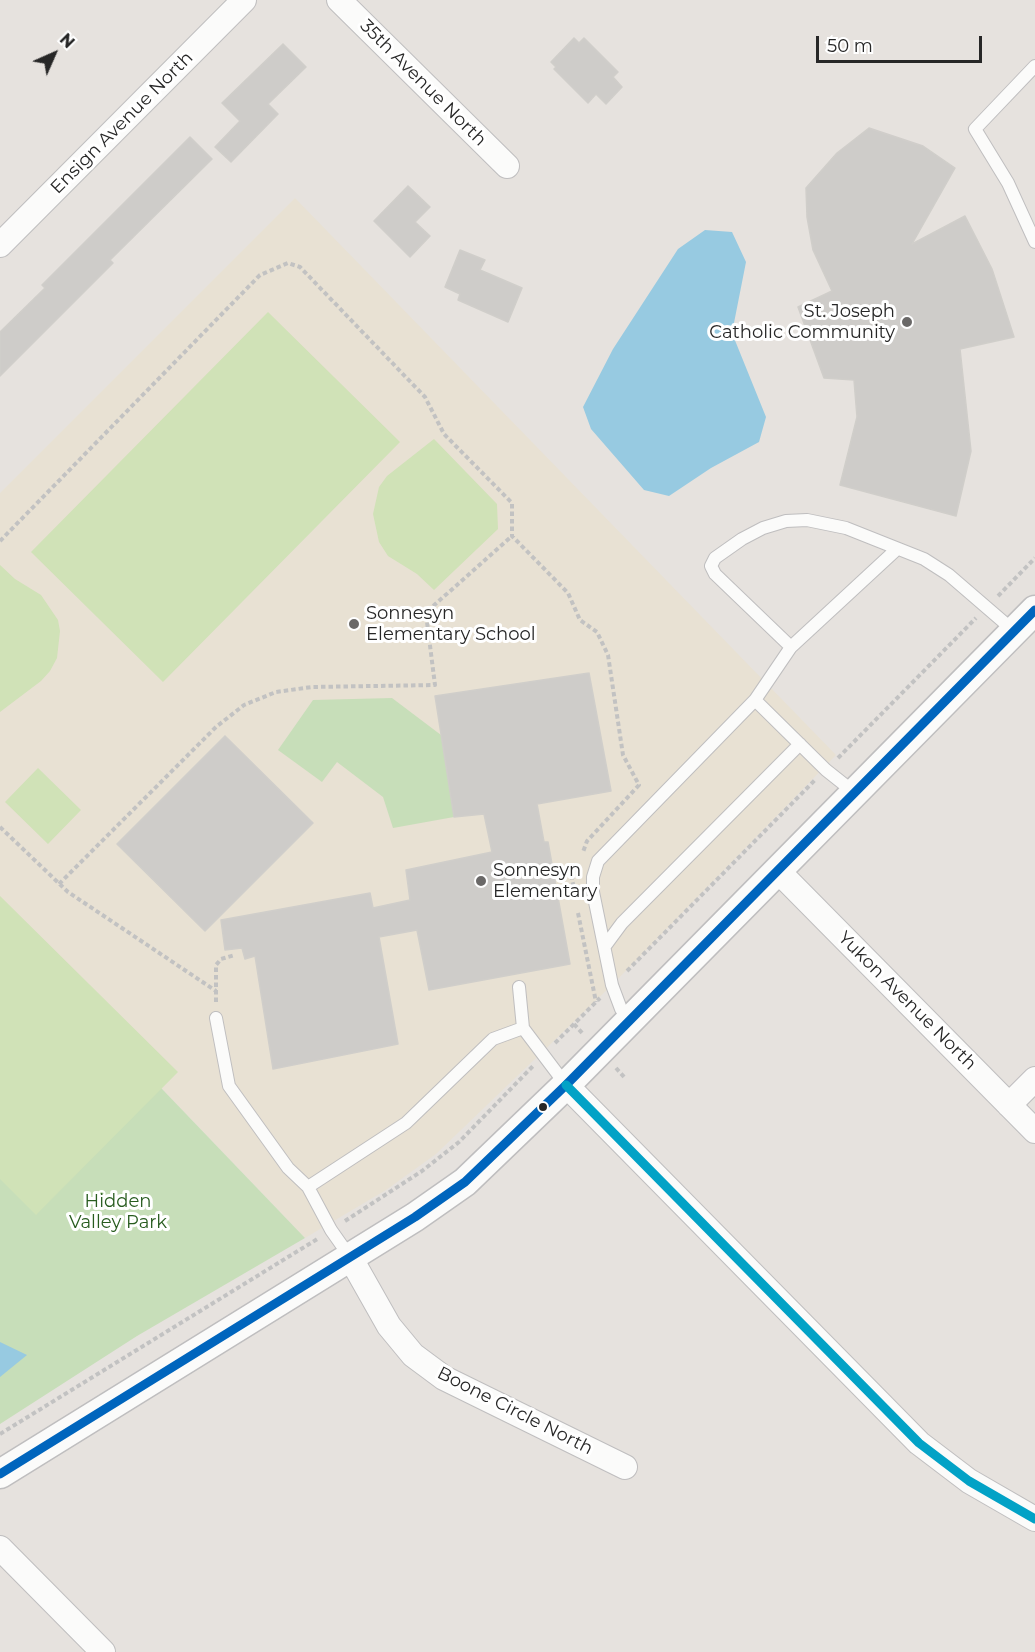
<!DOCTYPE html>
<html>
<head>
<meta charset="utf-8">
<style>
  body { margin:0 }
  #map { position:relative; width:1035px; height:1652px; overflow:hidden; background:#e6e2de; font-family:Montserrat,sans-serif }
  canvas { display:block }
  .north { position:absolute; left:24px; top:24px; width:60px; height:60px; -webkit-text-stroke:4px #fff; paint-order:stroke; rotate:45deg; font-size:16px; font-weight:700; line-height:24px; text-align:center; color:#272727 }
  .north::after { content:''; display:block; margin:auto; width:21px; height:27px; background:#272727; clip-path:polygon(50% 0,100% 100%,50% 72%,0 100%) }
  .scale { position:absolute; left:816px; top:36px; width:166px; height:27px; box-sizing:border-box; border:3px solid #272727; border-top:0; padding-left:8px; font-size:18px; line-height:21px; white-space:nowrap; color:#272727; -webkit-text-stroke:4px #fff; paint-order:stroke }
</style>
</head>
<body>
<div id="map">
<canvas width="1035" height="1652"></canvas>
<div class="north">N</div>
<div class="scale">50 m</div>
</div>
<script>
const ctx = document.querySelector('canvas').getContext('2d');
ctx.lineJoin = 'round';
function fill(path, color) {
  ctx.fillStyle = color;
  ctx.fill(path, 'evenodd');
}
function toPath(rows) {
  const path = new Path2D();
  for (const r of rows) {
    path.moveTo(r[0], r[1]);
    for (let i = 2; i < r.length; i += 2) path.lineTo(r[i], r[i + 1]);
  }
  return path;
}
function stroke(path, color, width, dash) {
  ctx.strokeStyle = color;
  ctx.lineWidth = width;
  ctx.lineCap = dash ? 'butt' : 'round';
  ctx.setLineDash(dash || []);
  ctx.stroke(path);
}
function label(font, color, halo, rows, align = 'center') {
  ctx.font = font + ' Montserrat,sans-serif';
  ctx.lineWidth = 6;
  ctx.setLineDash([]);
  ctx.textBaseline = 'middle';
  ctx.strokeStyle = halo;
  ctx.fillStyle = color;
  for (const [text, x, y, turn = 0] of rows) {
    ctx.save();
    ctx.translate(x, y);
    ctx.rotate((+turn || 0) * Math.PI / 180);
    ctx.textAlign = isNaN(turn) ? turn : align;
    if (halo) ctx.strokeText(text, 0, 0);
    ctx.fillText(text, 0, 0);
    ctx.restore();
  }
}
fill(toPath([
  [295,198,836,755,612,985,436,1154,386,1190,305,1238,0,920,0,493]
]), '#e8e1d3');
fill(toPath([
  [392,698,441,735,454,817,393,828,383,797,337,762,322,782,278,750,313,700],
  [0,920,305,1238,137,1336,0,1424]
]), '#c7deb9');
fill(toPath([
  [268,312,400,442,163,682,31,552],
  [434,439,497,504,498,529,434,590,417,574,388,556,379,542,373,514,379,487,387,476],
  [0,565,15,579,41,595,58,620,60,631,57,658,50,671,41,681,0,712],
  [38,768,81,810,48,844,5,802],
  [0,896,178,1072,36,1215,0,1179]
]), '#d0e2b7');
fill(toPath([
  [705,230,732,232,746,262,732,333,766,417,759,442,711,468,669,496,644,490,591,429,583,407,613,349,678,249],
  [0,1342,27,1355,0,1377]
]), '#97cae1');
const building = toPath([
  [574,38,579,43,584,38,618,72,613,77,622,87,606,104,596,94,588,103,554,69,556,67,551,62,574,38],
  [283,44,306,67,268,104,278,114,231,162,215,147,240,121,222,103,283,44],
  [869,128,923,146,955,168,912,244,965,216,992,269,1014,337,960,349,971,451,956,516,840,485,857,417,854,380,824,378,798,307,832,291,813,250,807,217,806,188,837,153,869,128],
  [190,137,212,159,110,260,113,263,0,376,0,332,45,288,42,285,190,137],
  [408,186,430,207,415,222,430,236,410,257,374,221,408,186],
  [460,250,485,260,480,270,522,288,508,322,458,300,460,294,445,287,460,250],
  [589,673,611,791,537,804,544,842,548,842,570,964,429,990,417,930,379,937,398,1044,273,1069,255,956,245,959,242,948,225,950,221,920,370,893,373,908,410,900,406,870,492,852,484,814,454,817,435,696,589,673],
  [225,736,313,823,205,931,117,844,225,736]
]);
fill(building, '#ceccc9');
stroke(building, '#d0ceca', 1.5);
const service = toPath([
  [1035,66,975,129,1008,183,1035,242],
  [897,549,791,647,715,574,711,566,715,558,742,539,763,528,786,521,807,520,846,528,924,559,949,575,1014,631],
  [755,700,791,647],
  [605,946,622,923,800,744],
  [519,987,523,1028,566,1085],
  [216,1018,229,1086,288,1168,308,1187],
  [629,1020,621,1009,612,985,593,892,593,877,598,861,755,700,826,770,855,793],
  [350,1257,331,1230,308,1187,406,1123,493,1039,523,1028]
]);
const minor = toPath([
  [339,0,507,166],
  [0,245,244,0],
  [778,871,1035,1131],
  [566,1085,919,1443,969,1481,1035,1519],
  [1009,1105,1035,1079],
  [350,1257,389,1326,413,1355,444,1378,625,1467],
  [0,1548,103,1652]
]);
const tertiary = toPath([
  [0,1474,415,1217,465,1182,566,1085,1035,610]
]);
stroke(service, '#bfbebf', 14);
stroke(minor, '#bfbebf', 26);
stroke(tertiary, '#bfbebf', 31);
stroke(toPath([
  [0,541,260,275,288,263,300,267,425,397,444,434,512,503,512,536,568,593,580,620,597,632,608,655,623,755,639,785,587,841,583,852],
  [998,596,1035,558],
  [838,758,976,618],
  [0,827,68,892,216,991],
  [59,884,216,727,244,705,276,692,312,687,435,685,427,622,431,608,512,536],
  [575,894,572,879,576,870],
  [578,913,596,1002],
  [627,971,815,780],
  [216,1002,216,965,221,959,235,955],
  [574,1024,584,1035],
  [555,1043,600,998],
  [616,1068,625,1078],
  [345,1221,422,1171,459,1142,533,1066],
  [0,1434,319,1238]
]), '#c2c2c2', 4, [4.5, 3]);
stroke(service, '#fbfbfa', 12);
stroke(minor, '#fbfbfa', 24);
stroke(tertiary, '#fbfbfa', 28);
stroke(toPath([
  [0,1474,415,1217,465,1182,566,1085,1035,610]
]), '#0065bd', 9);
stroke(toPath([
  [566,1085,919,1443,969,1481,1035,1519]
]), '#02a2c6', 9);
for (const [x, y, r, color] of [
  [907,322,6,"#6a6867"],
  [354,624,6,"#6a6867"],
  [481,881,6,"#6a6867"],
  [543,1107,5,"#272727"]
]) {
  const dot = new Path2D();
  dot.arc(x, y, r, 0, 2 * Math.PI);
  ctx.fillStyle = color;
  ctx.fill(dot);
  stroke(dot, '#fff', 2);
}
label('18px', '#272727', '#fff', [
  ["35th Avenue North",423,83,45],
  ["Ensign Avenue North",122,123,-45],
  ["Yukon Avenue North",907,1001,45],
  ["Boone Circle North",515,1411,27]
]);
label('18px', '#272727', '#fff', [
  ["St. Joseph",895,312,"right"],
  ["Catholic Community",895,333,"right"],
  ["Sonnesyn",366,614],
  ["Elementary School",366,635],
  ["Sonnesyn",493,871],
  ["Elementary",493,892]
], 'left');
label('18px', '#285c1f', '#fff', [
  ["Hidden",118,1202],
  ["Valley Park",118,1223]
]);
</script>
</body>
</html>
